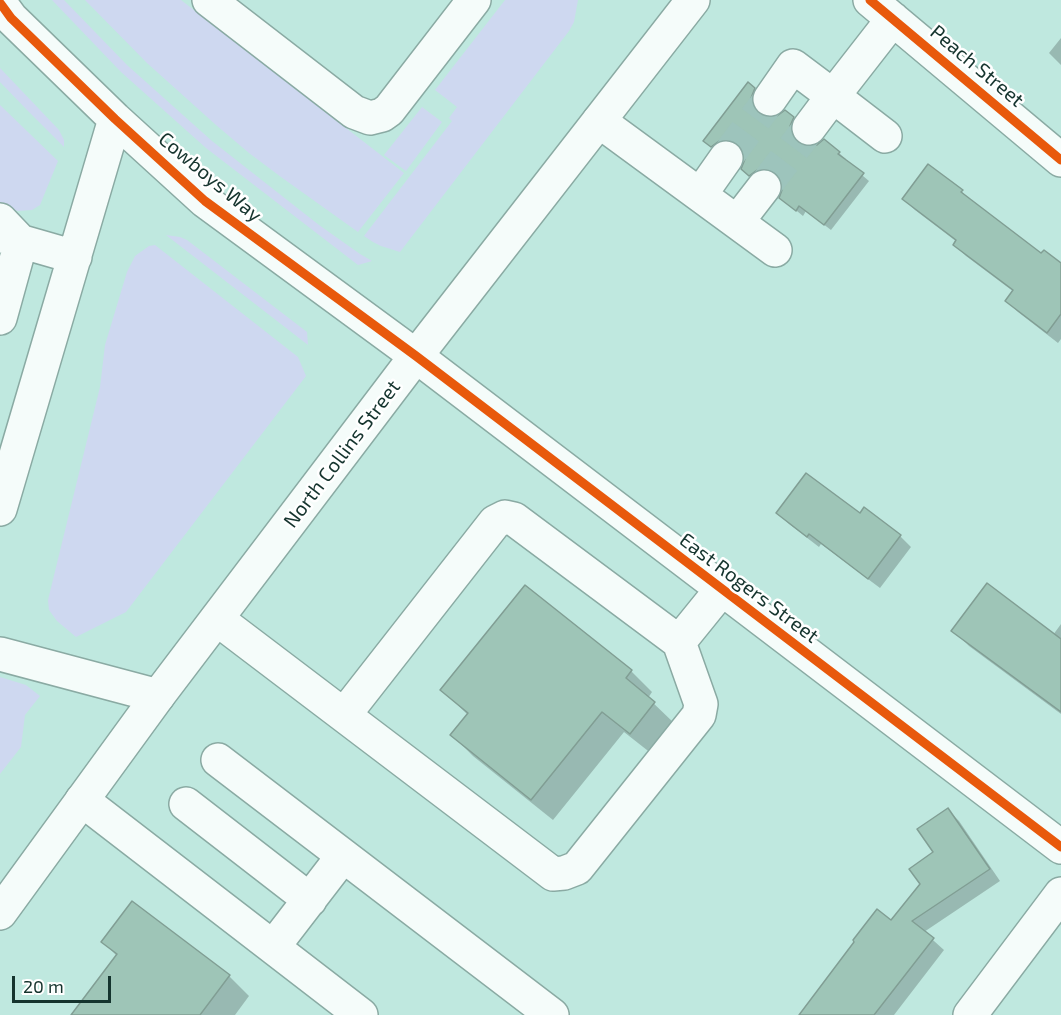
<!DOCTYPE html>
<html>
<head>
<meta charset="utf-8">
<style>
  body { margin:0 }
  #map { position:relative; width:1061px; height:1015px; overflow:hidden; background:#bfe8df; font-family:"Exo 2",sans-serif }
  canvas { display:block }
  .scale { position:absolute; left:12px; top:976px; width:99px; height:27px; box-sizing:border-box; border:3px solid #15342e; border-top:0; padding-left:8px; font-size:18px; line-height:21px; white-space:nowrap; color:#15342e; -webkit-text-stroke:4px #fff; paint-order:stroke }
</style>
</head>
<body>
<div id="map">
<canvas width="1061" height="1015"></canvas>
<div class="scale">20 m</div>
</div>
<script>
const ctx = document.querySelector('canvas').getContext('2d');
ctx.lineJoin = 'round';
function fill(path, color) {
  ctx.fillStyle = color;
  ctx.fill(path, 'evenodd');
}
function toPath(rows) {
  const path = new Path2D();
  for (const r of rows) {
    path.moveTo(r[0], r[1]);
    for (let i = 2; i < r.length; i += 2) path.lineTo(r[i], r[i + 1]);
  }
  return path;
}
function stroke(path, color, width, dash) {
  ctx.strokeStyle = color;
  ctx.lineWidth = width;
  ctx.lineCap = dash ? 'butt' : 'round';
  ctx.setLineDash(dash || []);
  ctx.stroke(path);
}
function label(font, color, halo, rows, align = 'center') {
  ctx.font = font + ' "Exo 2",sans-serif';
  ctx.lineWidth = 5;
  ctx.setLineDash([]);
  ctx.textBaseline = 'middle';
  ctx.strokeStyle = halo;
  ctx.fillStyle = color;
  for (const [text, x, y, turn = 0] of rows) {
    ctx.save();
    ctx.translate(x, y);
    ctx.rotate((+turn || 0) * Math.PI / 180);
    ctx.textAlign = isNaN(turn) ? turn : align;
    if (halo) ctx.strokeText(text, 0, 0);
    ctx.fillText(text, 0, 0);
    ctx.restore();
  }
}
fill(toPath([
  [52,0,64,0,127,65,212,141,319,225,360,254,372,261,358,265,206,148,121,72],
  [85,0,181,0,404,173,358,232,281,177,249,153,216,125,147,63],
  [505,0,578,0,574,22,569,31,400,252,381,246,373,242,364,236,452,121,449,118,457,107,435,90],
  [0,68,59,130,64,140,64,147,28,111,0,82],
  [0,105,58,161,40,205,32,210,18,211,0,205],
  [422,107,442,122,406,171,384,155],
  [166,235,180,237,187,240,307,332,308,345],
  [155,245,298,357,306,376,126,612,76,637,57,621,49,610,48,600,100,387,105,345,127,272,135,256,149,246],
  [0,677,26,685,40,696,25,715,21,747,0,774]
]), '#ced8f0');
fill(toPath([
  [1061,38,1061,65,1049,53],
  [754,89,761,95,757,105,759,116,769,119,793,118,800,125,796,134,799,145,807,148,818,146,824,141,839,153,846,159,844,160,869,181,831,230,806,211,803,216,781,198,784,190,781,177,775,174,764,175,756,181,749,176,743,148,735,145,718,152,705,141],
  [928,166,962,192,973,203,1042,255,1061,264,1061,339,1058,343,1018,312,1007,301,1014,292,966,256,955,245,957,242,915,210,904,199],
  [778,513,860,515,900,536,911,547,880,588,821,544,819,547,789,524],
  [1061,624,1061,714,969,646,953,630,1053,635],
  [631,671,652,692,648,698,675,724,652,754,624,732,553,820,473,756,452,735,468,715,442,690],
  [948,810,959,821,1000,881,924,932,944,950,894,1015,801,1015,891,922,922,885,935,853],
  [132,903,229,976,249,996,235,1015,72,1015,117,956,103,942]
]), '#0003');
const building = toPath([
  [748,82,755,88,751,98,753,107,759,114,769,118,777,116,785,110,794,117,790,126,792,135,797,143,807,147,817,145,824,139,840,152,838,154,864,173,824,225,799,206,796,211,779,198,782,190,781,180,775,172,767,169,757,170,749,176,741,169,745,159,743,150,736,142,727,139,719,141,711,147,703,141,748,82],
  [928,164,963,190,961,192,1041,253,1044,250,1061,263,1061,314,1047,333,1005,301,1013,290,953,245,956,240,902,199,928,164],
  [806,473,860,513,864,507,901,535,868,579,809,534,807,537,776,513,806,473],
  [987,583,1061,639,1061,712,951,631,987,583],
  [525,585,632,670,626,678,655,702,630,734,602,712,531,800,450,735,468,713,440,690,525,585],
  [948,808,990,869,912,921,934,938,874,1015,799,1015,854,942,853,940,877,909,891,920,920,884,909,869,933,852,917,829,948,808],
  [132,901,230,975,200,1015,71,1015,117,954,101,942,132,901]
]);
fill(building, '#9ec5b7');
stroke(building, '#819e94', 1.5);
stroke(toPath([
  [726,158,770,99],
  [764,187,809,128]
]), '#9dc4bc', 33, [33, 16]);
const minor = toPath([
  [209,0,354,112,370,118,382,115,389,110,474,0],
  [870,0,1061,160],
  [0,3,11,18,115,119,205,201,416,356,1061,847],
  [770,99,793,66,833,96,809,128],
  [599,121,775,250],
  [885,136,833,96,893,19],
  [700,195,726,158],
  [0,220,21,242,0,318],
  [737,222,764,187],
  [2,236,75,257],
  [0,509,115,119],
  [217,619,553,874,564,873,577,868,699,715,701,704,679,642,722,589],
  [0,654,158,696],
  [344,715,495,522,505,517,514,519,679,642],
  [218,760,552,1015],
  [82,800,361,1015],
  [186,804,310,900],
  [273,947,343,856],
  [970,1015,1061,894]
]);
const major = toPath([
  [0,913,158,696,416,356,693,0]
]);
stroke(minor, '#8aaaa3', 36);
stroke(major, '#8aaaa3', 36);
stroke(minor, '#f5fcfa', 33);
stroke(major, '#f5fcfa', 33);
stroke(toPath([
  [870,0,1061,160],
  [0,3,11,18,115,119,205,201,416,356,1061,847]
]), '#e8590c', 9);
label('20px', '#15342e', '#fff', [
  ["Peach Street",977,66,40],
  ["Cowboys Way",210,177,40],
  ["North Collins Street",342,454,-53],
  ["East Rogers Street",749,588,37]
]);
</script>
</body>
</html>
